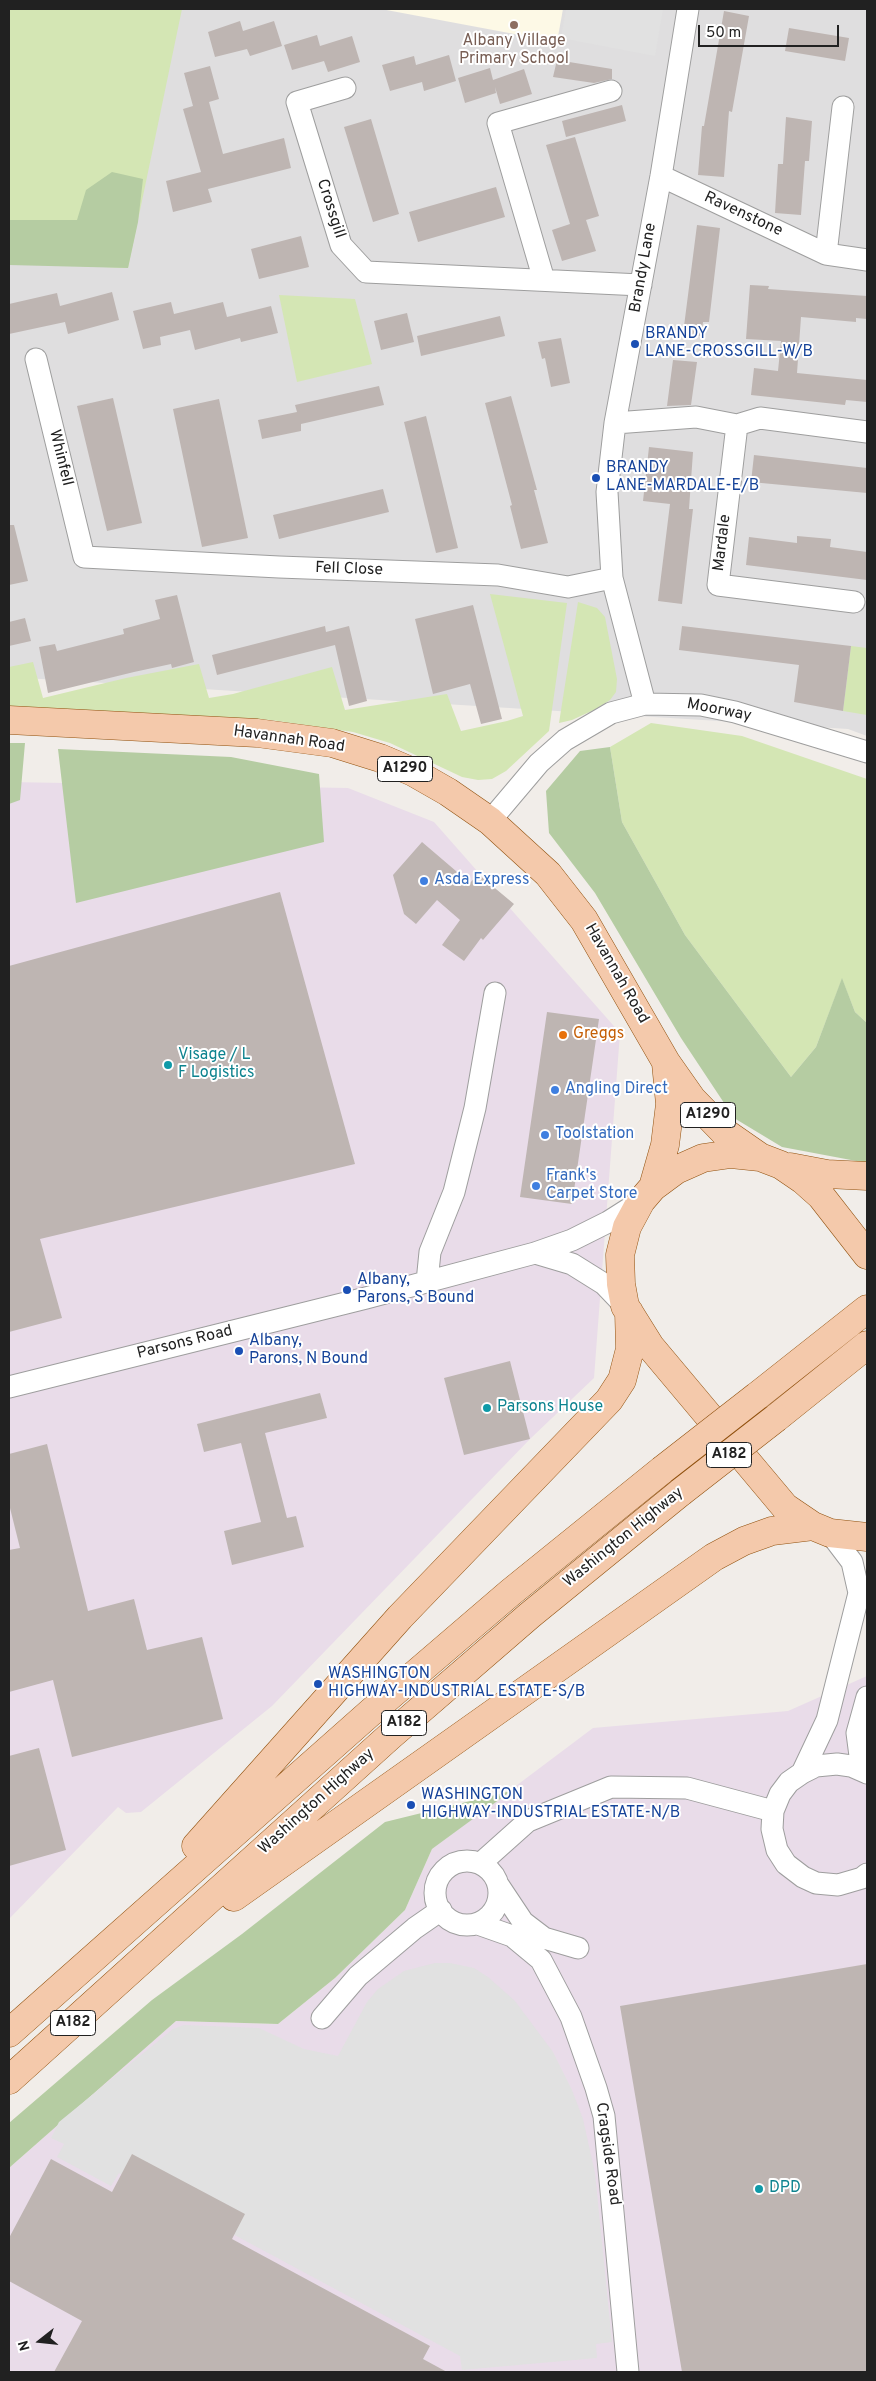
<!DOCTYPE html>
<html>
<head>
<meta charset="utf-8">
<style>
  body { margin:0 }
  #map { position:relative; width:876px; height:2381px; overflow:hidden; background:#f1ede9; font-family:Overpass,sans-serif }
  canvas { display:block }
  .frame { position:absolute; inset:0; border:10px solid #212121; pointer-events:none }
  .north { position:absolute; left:15px; top:2316px; width:50px; height:50px; -webkit-text-stroke:4px #fff; paint-order:stroke; rotate:254deg; font-size:14px; font-weight:700; line-height:20px; text-align:center; color:#212121 }
  .north::after { content:''; display:block; margin:auto; width:18px; height:22px; background:#212121; clip-path:polygon(50% 0,100% 100%,50% 72%,0 100%) }
  .scale { position:absolute; left:698px; top:25px; width:141px; height:22px; box-sizing:border-box; border:2px solid #212121; border-top:0; padding-left:6px; font-size:15px; line-height:18px; white-space:nowrap; color:#212121; -webkit-text-stroke:4px #fff; paint-order:stroke }
</style>
</head>
<body>
<div id="map">
<canvas width="876" height="2381"></canvas>
<div class="frame"></div>
<div class="north">N</div>
<div class="scale">50 m</div>
</div>
<script>
const ctx = document.querySelector('canvas').getContext('2d');
ctx.lineJoin = 'round';
function fill(path, color) {
  ctx.fillStyle = color;
  ctx.fill(path, 'evenodd');
}
function toPath(rows) {
  const path = new Path2D();
  for (const r of rows) {
    if (r.length === 3) {
      path.moveTo(r[0] + r[2], r[1]);
      path.arc(r[0], r[1], r[2], 0, 2 * Math.PI);
      continue;
    }
    path.moveTo(r[0], r[1]);
    for (let i = 2; i < r.length; i += 2) path.lineTo(r[i], r[i + 1]);
  }
  return path;
}
function stroke(path, color, width, dash) {
  ctx.strokeStyle = color;
  ctx.lineWidth = width;
  ctx.lineCap = dash ? 'butt' : 'round';
  ctx.setLineDash(dash || []);
  ctx.stroke(path);
}
function label(font, color, halo, rows, align = 'center') {
  ctx.font = font + ' Overpass,sans-serif';
  ctx.lineWidth = 4;
  ctx.setLineDash([]);
  ctx.textBaseline = 'middle';
  ctx.strokeStyle = halo;
  ctx.fillStyle = color;
  for (const [text, x, y, turn = 0] of rows) {
    ctx.save();
    ctx.translate(x, y);
    ctx.rotate((+turn || 0) * Math.PI / 180);
    ctx.textAlign = isNaN(turn) ? turn : align;
    if (halo) ctx.strokeText(text, 0, 0);
    ctx.fillText(text, 0, 0);
    ctx.restore();
  }
}
fill(toPath([
  [9,9,867,9,867,736,848,729,9,677]
]), '#dfdedf');
fill(toPath([
  [9,782,348,788,434,822,620,1033,594,1378,530,1439,272,1706,141,1812,126,1813,118,1807,9,1919],
  [867,1676,867,2372,9,2372,9,2168,176,2021,278,2024,335,1978,405,1910,432,1849,593,1728,788,1711]
]), '#e9dce9');
fill(toPath([
  [381,9,563,9,557,42]
]), '#fdf9e6');
fill(toPath([
  [9,9,182,9,128,268,9,263],
  [279,295,355,299,372,364,297,382],
  [490,594,567,603,549,731,506,771,492,779,478,780,462,777,390,743,353,732,271,720,9,707,9,667,33,662,43,698,126,678,199,664,209,698,233,694,332,667,345,710,447,694,461,731,507,721,523,716],
  [578,602,597,608,605,617,617,679,616,692,610,700,596,709,572,720,559,723],
  [851,646,867,648,867,715,843,711],
  [651,723,742,736,867,779,867,1023,855,1012,842,979,816,1047,791,1077,685,935,622,822,610,747]
]), '#d4e6b4');
fill(toPath([
  [112,172,143,179,138,222,128,268,9,265,9,220,77,220,86,190],
  [9,743,25,743,20,800,9,804],
  [610,747,622,822,685,935,791,1077,816,1047,842,978,855,1012,867,1023,867,1163,782,1147,734,1118,681,1038,595,893,549,833,546,791,580,751],
  [58,749,231,757,319,774,324,842,76,903],
  [511,1791,432,1849,405,1910,335,1978,278,2024,176,2021,9,2168,9,2123,152,2000,242,1934,385,1822]
]), '#b5cca2');
fill(toPath([
  [566,9,663,9,655,56,561,38],
  [435,1963,450,1963,474,1968,488,1977,515,2001,553,2052,572,2090,583,2119,595,2173,612,2342,596,2344,597,2358,462,2370,460,2356,119,2173,111,2186,57,2157,64,2144,51,2138,59,2122,173,2029,184,2025,259,2028,304,2049,338,2056,367,2002,378,1989,404,1971]
]), '#e1e1e1');
fill(toPath([
  [724,11,749,16,732,112,729,111,724,177,698,175,702,126,704,126],
  [240,21,243,31,274,21,282,46,250,56,247,49,215,57,208,32],
  [789,28,849,38,845,61,785,51],
  [317,35,320,46,352,36,360,62,328,72,324,61,292,70,284,45],
  [449,55,456,81,424,91,422,82,390,91,382,65,414,56,416,65],
  [557,60,612,69,612,79,594,83,553,77],
  [210,66,219,99,209,102,223,154,284,138,291,168,208,189,212,202,173,212,166,181,201,172,183,109,193,106,184,73],
  [490,68,493,80,524,69,532,94,500,104,495,87,496,93,465,103,458,78],
  [622,105,626,121,566,137,562,121],
  [786,117,812,121,809,161,805,161,801,215,775,213,778,164,783,164],
  [371,119,399,214,373,222,344,127],
  [575,137,599,216,586,220,596,251,562,261,552,230,570,224,546,145],
  [496,187,505,217,418,242,409,212],
  [697,225,720,228,709,322,703,322,701,336,683,334],
  [301,236,309,267,259,279,251,249],
  [750,285,769,286,768,289,867,296,867,319,856,318,856,322,801,317,797,373,867,380,867,402,846,400,845,405,751,395,754,368,778,371,781,341,746,339],
  [112,292,119,320,68,334,65,322,9,334,9,304,57,293,60,306],
  [171,302,174,314,223,302,227,317,271,306,278,333,241,342,240,338,195,350,190,330,160,337,161,345,143,349,133,311],
  [407,313,414,342,381,350,374,321],
  [500,316,505,336,421,356,417,336],
  [561,338,570,383,551,387,545,358,542,359,538,342],
  [673,360,697,362,691,405,667,406],
  [379,386,384,405,301,424,301,431,262,439,258,420,297,412,295,405],
  [511,396,537,490,534,490,548,543,521,549,510,506,512,505,485,403],
  [113,398,142,523,107,531,77,406],
  [219,399,248,538,202,547,173,409],
  [426,416,458,548,436,553,404,422],
  [649,447,693,452,689,509,693,509,682,604,658,601,670,504,643,501],
  [754,455,867,468,867,493,751,482],
  [383,489,389,512,279,539,273,515],
  [9,525,14,525,28,581,9,585],
  [797,536,831,539,830,547,867,552,867,580,746,565,749,537,797,543],
  [177,595,194,662,172,668,171,664,134,672,48,693,39,647,55,644,57,651,124,634,123,629,160,619,155,600],
  [473,605,502,719,481,724,470,684,433,694,415,619],
  [25,618,31,641,9,646,9,622],
  [325,626,326,632,349,626,367,701,349,706,335,645,217,675,212,655],
  [682,626,851,646,843,711,794,702,799,665,679,650],
  [422,842,470,883,478,874,514,904,483,940,481,938,464,961,442,945,460,920,437,900,416,924,404,914,393,875],
  [280,892,355,1164,40,1239,62,1318,9,1332,9,966],
  [547,1012,599,1019,572,1204,520,1197],
  [510,1361,530,1439,464,1455,444,1378],
  [320,1393,327,1418,265,1433,287,1518,296,1516,304,1547,232,1565,224,1531,261,1522,241,1443,204,1452,197,1424],
  [47,1444,88,1611,134,1599,147,1650,202,1637,223,1719,72,1757,53,1680,9,1692,9,1550,20,1548,9,1504,9,1454],
  [39,1748,66,1850,9,1866,9,1756],
  [867,1964,867,2372,682,2372,620,2006],
  [132,2154,245,2214,232,2239,430,2346,423,2359,447,2372,54,2372,82,2321,9,2281,9,2238,51,2159,112,2192]
]), '#beb5b2');
const minor = toPath([
  [345,88,297,102,341,245,366,272,641,285],
  [661,176,826,254,867,260],
  [826,254,843,107],
  [544,280,498,123,611,91],
  [36,359,84,557,279,567,498,575,568,587,612,578],
  [615,423,696,417,737,425,760,418,867,432],
  [737,425,718,585,854,602],
  [645,704,612,578,607,492,615,423,661,176,688,9],
  [490,821,539,763,565,740,611,713,645,704,701,705,735,712,867,752],
  [535,1253,572,1264,604,1284,625,1306],
  [427,1282,430,1252,454,1192,475,1108,495,993],
  [9,1387,366,1298,535,1253,572,1240,608,1222,641,1201],
  [802,1773,827,1720,859,1593,852,1562,830,1533],
  [867,1773,851,1766,837,1764,816,1766,802,1773,789,1782,780,1794,773,1811,772,1829,777,1850,786,1864,803,1877,816,1883,838,1885,862,1878,867,1874],
  [867,1773,860,1756,857,1733,867,1697],
  [467,1893,32],
  [481,1863,528,1821,611,1787,687,1788,773,1811],
  [499,1886,523,1922,544,1938,578,1948],
  [478,1924,512,1936,541,1960,571,2017,596,2088,604,2116,628,2372],
  [322,2018,358,1976,415,1928,441,1910]
]);
const major = toPath([
  [9,720,257,733,332,743,380,758,413,772,448,792,490,821,548,874,584,920,666,1062,692,1099,724,1132,760,1157],
  [790,1167,827,1174,867,1176],
  [653,1187,665,1145,670,1104,666,1063],
  [867,1255,821,1196,803,1180,781,1165,760,1157,731,1154,703,1158,676,1170,653,1187,641,1201,627,1227,620,1255,621,1284,625,1306,650,1346,785,1507,813,1526,830,1533,867,1537],
  [757,1396,867,1309],
  [776,1418,867,1345],
  [196,1846,400,1617,609,1400,622,1380,630,1349,629,1312],
  [234,1897,714,1557,744,1541,772,1531,813,1526],
  [9,2033,371,1712,511,1592,662,1470],
  [9,2080,390,1736,530,1615,681,1492]
]);
stroke(minor, '#9e9e9e', 23);
stroke(major, '#91510e', 29);
stroke(minor, '#fff', 21);
stroke(major, '#f4c9ab', 28);
const majorBridge = toPath([
  [662,1470,757,1396],
  [681,1492,776,1418]
]);
stroke(majorBridge, '#91510e', 29, []);
stroke(majorBridge, '#f4c9ab', 28);
for (const [x, y, r, color] of [
  [514,25,5,"#8d6e63"],
  [635,344,5,"#1a4fb4"],
  [596,478,5,"#1a4fb4"],
  [424,881,5,"#3f7fe0"],
  [563,1035,5,"#e8710a"],
  [168,1065,5,"#0f9aa8"],
  [555,1090,5,"#3f7fe0"],
  [545,1135,5,"#3f7fe0"],
  [536,1186,5,"#3f7fe0"],
  [347,1290,5,"#1a4fb4"],
  [239,1351,5,"#1a4fb4"],
  [487,1408,5,"#0f9aa8"],
  [318,1684,5,"#1a4fb4"],
  [411,1805,5,"#1a4fb4"],
  [759,2189,5,"#0f9aa8"]
]) {
  const dot = new Path2D();
  dot.arc(x, y, r, 0, 2 * Math.PI);
  ctx.fillStyle = color;
  ctx.fill(dot);
  stroke(dot, '#fff', 2);
}
for (const [x, y, w] of [
  [405,769,55],
  [708,1115,55],
  [729,1455,45],
  [404,1723,45],
  [73,2023,45]
]) {
  const box = new Path2D();
  box.roundRect(x - w / 2, y - 12.5, w, 25, 4);
  ctx.fillStyle = '#fff';
  ctx.fill(box);
  stroke(box, '#212121', 1);
}
label('bold 15px', '#212121', null, [
  ["A1290",405,769],
  ["A1290",708,1115],
  ["A182",729,1455],
  ["A182",404,1723],
  ["A182",73,2023]
]);
label('16px', '#785e54', '#fff', [
  ["Albany Village",514,42],
  ["Primary School",514,60]
]);
label('16px', '#212121', '#fff', [
  ["Crossgill",330,209,72],
  ["Ravenstone",743,215,25],
  ["Brandy Lane",644,268,-80],
  ["Whinfell",60,458,76],
  ["Mardale",723,543,-83],
  ["Fell Close",349,570,2],
  ["Moorway",719,711,11],
  ["Havannah Road",289,740,8],
  ["Havannah Road",616,974,60],
  ["Parsons Road",185,1343,-14],
  ["Washington Highway",624,1538,-39],
  ["Washington Highway",317,1802,-42],
  ["Cragside Road",607,2154,82]
]);
label('16px', '#164399', '#fff', [
  ["BRANDY",645,335],
  ["LANE-CROSSGILL-W/B",645,353],
  ["BRANDY",606,469],
  ["LANE-MARDALE-E/B",606,487],
  ["Albany,",357,1281],
  ["Parons, S Bound",357,1299],
  ["Albany,",249,1342],
  ["Parons, N Bound",249,1360],
  ["WASHINGTON",328,1675],
  ["HIGHWAY-INDUSTRIAL ESTATE-S/B",328,1693],
  ["WASHINGTON",421,1796],
  ["HIGHWAY-INDUSTRIAL ESTATE-N/B",421,1814]
], 'left');
label('16px', '#366cbe', '#fff', [
  ["Asda Express",434,881],
  ["Angling Direct",565,1090],
  ["Toolstation",555,1135],
  ["Frank's",546,1177],
  ["Carpet Store",546,1195]
], 'left');
label('16px', '#c56008', '#fff', [
  ["Greggs",573,1035]
], 'left');
label('16px', '#0d838f', '#fff', [
  ["Visage / L",178,1056],
  ["F Logistics",178,1074],
  ["Parsons House",497,1408],
  ["DPD",769,2189]
], 'left');
</script>
</body>
</html>
